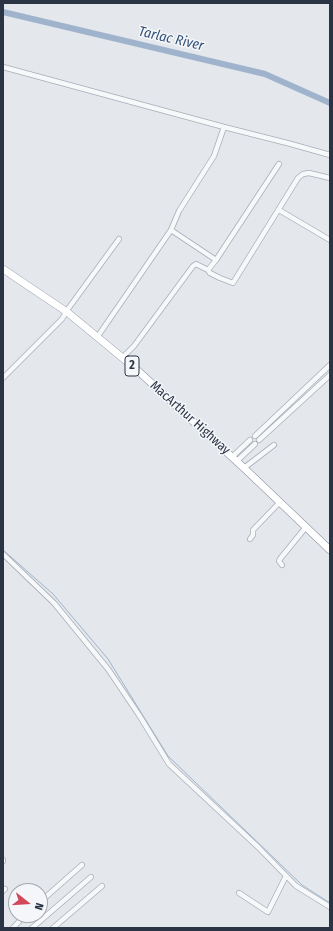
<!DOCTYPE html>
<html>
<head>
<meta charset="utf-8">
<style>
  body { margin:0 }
  #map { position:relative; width:333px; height:931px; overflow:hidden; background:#e4e7ec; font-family:"Fira Sans Condensed",sans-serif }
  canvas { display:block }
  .frame { position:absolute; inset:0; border:4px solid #2b3445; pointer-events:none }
  .north { position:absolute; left:8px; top:883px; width:40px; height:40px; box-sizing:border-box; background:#f4f6f9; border:1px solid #a4a8b1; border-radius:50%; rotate:107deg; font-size:11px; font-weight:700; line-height:16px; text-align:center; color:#2b3445 }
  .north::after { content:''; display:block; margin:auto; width:14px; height:18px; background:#d1495b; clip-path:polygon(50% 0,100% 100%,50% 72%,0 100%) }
</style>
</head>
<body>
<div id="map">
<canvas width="333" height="931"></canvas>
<div class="frame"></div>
<div class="north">N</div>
</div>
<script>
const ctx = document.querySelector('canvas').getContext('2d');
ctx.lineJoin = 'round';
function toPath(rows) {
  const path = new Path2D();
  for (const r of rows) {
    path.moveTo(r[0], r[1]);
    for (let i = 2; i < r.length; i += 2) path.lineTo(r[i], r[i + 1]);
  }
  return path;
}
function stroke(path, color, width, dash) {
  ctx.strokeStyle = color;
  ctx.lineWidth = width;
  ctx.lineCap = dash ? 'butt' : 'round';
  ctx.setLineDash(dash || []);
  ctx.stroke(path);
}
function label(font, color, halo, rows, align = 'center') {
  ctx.font = font + ' "Fira Sans Condensed",sans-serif';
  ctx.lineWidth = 3;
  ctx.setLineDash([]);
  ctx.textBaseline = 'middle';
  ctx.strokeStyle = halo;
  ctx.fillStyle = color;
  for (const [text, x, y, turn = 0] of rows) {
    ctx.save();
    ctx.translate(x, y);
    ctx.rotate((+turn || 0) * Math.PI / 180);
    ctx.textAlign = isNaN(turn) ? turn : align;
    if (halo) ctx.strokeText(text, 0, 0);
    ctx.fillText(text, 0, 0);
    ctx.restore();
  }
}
stroke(toPath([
  [3,550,53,594,108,659,168,756,302,885,330,903]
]), '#9fb4cc', 1);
stroke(toPath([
  [3,12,265,74,330,103]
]), '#9fb4cc', 6);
const minor = toPath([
  [3,67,224,127,291,144,330,155],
  [279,210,330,240],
  [171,230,216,260,279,164],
  [208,270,210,273,220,278,233,283,298,178,303,174,309,173,330,178],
  [98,336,171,230,179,211,214,156,224,127],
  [122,358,134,346,193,266,196,264,208,270,216,260],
  [3,378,62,319,68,309,119,239],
  [255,436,330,365],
  [259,440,330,375],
  [232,457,250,440],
  [237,461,255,444],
  [244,468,274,445],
  [250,539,253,535,253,530,280,502],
  [3,554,54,603,108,669,139,715,169,764,258,847,296,886,330,907],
  [282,565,279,561,280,559,306,527],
  [3,861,3,860],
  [3,891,5,889],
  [239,893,268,912,286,876],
  [40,902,82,865],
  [13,928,25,915],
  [32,928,91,877],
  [53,928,102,886]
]);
const highway = toPath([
  [3,269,67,312,136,369,244,468,330,550]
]);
stroke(minor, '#a9aeb7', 6);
stroke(highway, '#8b94a3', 8);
stroke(minor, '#f7f8fa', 4.5);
stroke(highway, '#fff', 7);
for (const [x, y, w] of [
  [132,366,14]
]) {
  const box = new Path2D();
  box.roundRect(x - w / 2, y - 10, w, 20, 3);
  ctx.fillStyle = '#f4f6f9';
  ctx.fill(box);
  stroke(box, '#2b3445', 1);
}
label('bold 12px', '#2b3445', null, [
  ["2",132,366]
]);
label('13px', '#2b3445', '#f4f6f9', [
  ["MacArthur Highway",190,418,42]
]);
label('italic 14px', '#34527a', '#f4f6f9', [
  ["Tarlac River",171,39,13]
]);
</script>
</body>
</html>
